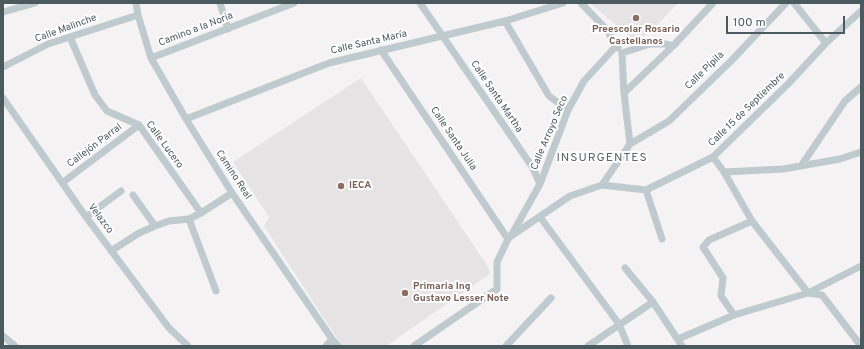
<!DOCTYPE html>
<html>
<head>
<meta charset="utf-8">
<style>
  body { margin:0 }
  #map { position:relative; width:864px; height:349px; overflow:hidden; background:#f4f2f3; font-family:Overpass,sans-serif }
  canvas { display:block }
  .frame { position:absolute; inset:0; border:4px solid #4a5a5f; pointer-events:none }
  .scale { position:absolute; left:726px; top:16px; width:119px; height:18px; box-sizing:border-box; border:2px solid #4a5a5f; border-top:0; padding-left:5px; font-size:12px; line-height:14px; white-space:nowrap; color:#4a5a5f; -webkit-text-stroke:3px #fff; paint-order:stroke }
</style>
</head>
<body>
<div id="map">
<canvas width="864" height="349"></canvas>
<div class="frame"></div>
<div class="scale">100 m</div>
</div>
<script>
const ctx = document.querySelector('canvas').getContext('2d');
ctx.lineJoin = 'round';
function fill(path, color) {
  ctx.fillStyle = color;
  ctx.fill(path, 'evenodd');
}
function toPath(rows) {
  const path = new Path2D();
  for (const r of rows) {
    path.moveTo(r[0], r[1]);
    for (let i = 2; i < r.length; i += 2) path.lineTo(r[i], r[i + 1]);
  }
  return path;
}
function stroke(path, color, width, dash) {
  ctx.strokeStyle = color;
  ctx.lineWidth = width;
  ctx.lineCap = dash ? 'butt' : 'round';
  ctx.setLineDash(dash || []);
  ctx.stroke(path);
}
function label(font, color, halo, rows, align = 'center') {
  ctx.font = font + ' Overpass,sans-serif';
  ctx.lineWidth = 4;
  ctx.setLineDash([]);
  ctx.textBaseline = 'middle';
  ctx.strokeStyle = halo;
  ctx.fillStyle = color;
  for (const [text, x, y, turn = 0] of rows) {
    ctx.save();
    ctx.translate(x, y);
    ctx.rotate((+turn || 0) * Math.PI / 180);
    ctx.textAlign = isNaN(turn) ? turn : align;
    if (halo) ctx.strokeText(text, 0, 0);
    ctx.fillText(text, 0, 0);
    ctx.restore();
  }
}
fill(toPath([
  [590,3,678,3,650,33,634,41],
  [361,78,488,267,490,274,386,346,342,346,264,226,269,217,233,162]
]), '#e5e3e4');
stroke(toPath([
  [136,3,138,15,151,58,186,119,232,193,332,339,338,346],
  [220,3,228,29],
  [420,3,533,168,540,184],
  [581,3,606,29,618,48],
  [794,3,826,43],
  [3,12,35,3],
  [505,21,549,96,568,110],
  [70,37,95,95,107,111,139,125,201,213],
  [381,50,508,239],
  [622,53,650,44,665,44,673,46],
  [151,58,294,3],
  [3,67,48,44,138,15],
  [624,93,673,46,713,3],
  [3,98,86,217,169,328,188,346],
  [186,119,329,63,505,21,563,3],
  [630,144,669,121,731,61,786,3],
  [713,157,724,172,752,221,808,293,822,295,861,346],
  [801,166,845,101,861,87],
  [724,172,783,169,840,159,861,152],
  [62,183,139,125],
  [602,185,630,144,624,93,622,53],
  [646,190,662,239],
  [133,195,155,226],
  [86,217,121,191],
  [540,217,619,324,628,346],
  [189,219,216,291],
  [512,234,540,184,568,110,584,81,617,45],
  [111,251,139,233,155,226,169,221,189,219,201,213,232,193],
  [625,268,653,302,682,346],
  [734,315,721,296,723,278,703,247,709,240,752,221],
  [3,336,15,346],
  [678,339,734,315,808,293,861,266],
  [326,346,332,339],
  [414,346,497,289,497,262,508,239,511,236,570,196,602,185,646,190,713,157,788,84,826,43,861,11],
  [506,346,551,298],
  [588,346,653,302]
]), '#becace', 7);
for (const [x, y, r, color] of [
  [636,18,4,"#8d6e63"],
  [341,186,4,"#8d6e63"],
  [405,293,4,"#8d6e63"]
]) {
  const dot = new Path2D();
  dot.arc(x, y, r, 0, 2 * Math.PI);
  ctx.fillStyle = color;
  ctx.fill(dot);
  stroke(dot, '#fff', 1.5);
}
label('10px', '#4a5a5f', '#fff', [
  ["Calle Malinche",66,29,-20],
  ["Camino a la Noria",196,30,-21],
  ["Calle Santa María",369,43,-13],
  ["Calle Pípila",705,71,-44],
  ["Calle Santa Martha",496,97,56],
  ["Calle 15 de Septiembre",747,110,-44],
  ["Calle Arroyo Seco",550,133,-67],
  ["Calle Santa Julia",453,139,56],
  ["Calle Lucero",164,145,54],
  ["Callejón Parral",95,146,-37],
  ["Camino Real",233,175,57],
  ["Velazco",100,219,53]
]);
label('bold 10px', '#785e54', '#fff', [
  ["Preescolar Rosario",636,30,"center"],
  ["Castellanos",636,42,"center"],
  ["IECA",349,186],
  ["Primaria Ing",413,287],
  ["Gustavo Lesser Note",413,299]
], 'left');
ctx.letterSpacing = '1px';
label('12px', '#5f6467', '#fff', [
  ["INSURGENTES",602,159]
]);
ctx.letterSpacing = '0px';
</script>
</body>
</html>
